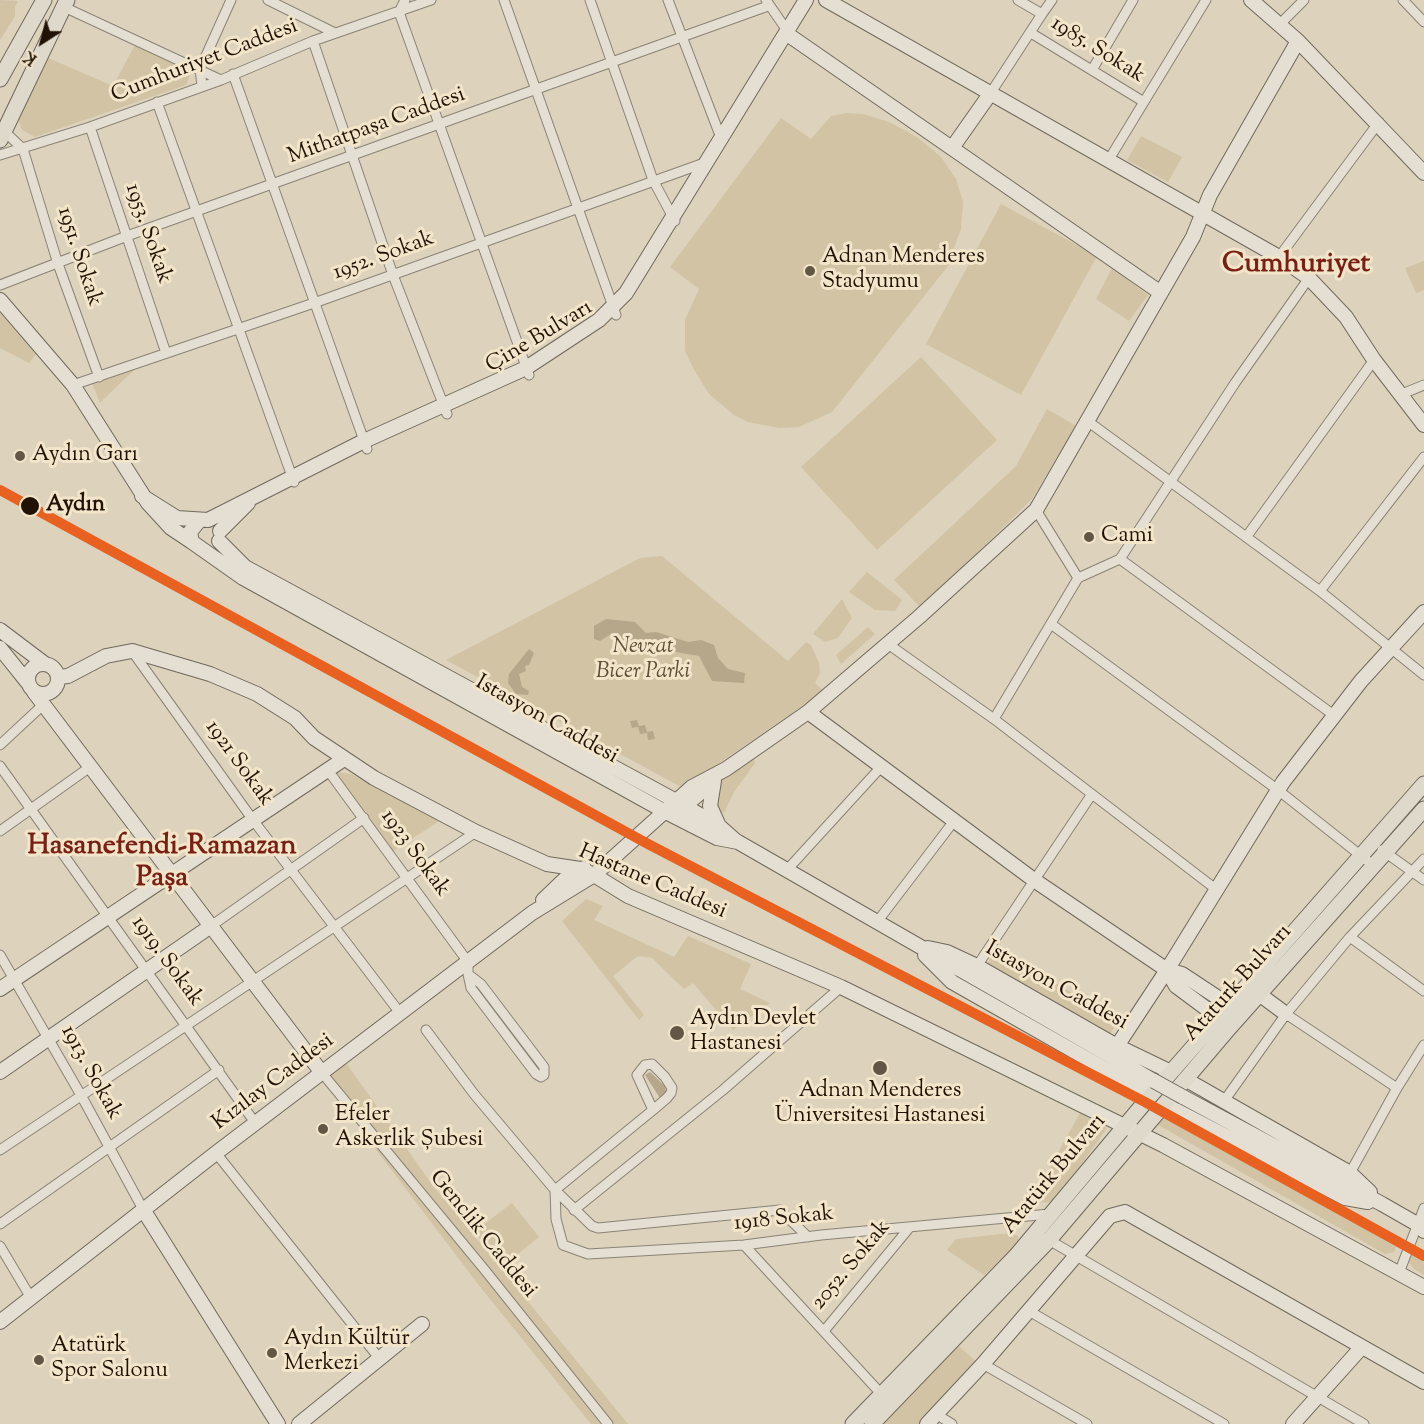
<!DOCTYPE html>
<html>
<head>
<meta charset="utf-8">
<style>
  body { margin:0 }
  #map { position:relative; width:1424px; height:1424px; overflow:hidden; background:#ddd2bc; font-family:"Sorts Mill Goudy",serif }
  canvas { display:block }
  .north { position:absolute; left:12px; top:12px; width:60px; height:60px; -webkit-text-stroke:4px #f2e5ca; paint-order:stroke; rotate:216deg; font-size:16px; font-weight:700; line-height:24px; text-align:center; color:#201305 }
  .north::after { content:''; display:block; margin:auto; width:21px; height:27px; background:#201305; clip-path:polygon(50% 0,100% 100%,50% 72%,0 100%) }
</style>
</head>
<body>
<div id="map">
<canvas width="1424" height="1424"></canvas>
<div class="north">K</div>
</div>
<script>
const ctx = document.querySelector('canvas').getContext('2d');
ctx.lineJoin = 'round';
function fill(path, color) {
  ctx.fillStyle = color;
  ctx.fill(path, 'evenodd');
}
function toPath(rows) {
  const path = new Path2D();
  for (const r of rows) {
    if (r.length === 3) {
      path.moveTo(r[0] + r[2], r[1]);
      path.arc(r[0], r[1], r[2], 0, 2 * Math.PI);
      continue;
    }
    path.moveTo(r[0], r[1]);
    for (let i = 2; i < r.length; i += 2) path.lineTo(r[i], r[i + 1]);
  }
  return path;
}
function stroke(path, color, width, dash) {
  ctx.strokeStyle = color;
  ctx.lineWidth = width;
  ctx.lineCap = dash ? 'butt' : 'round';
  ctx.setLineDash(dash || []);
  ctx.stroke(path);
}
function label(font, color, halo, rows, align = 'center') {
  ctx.font = font + ' "Sorts Mill Goudy",serif';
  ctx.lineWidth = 6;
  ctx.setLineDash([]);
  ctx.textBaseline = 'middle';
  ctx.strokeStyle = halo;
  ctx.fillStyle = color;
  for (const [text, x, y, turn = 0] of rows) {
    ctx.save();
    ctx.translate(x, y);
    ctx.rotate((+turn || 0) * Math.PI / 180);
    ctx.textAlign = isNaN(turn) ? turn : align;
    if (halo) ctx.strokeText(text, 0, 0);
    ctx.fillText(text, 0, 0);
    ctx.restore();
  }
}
fill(toPath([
  [0,0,18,1,15,7,15,16,0,40],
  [136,43,193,68,186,85,35,137,22,130,18,119,46,57,113,86],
  [847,113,863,114,889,122,917,137,941,157,956,179,963,202,961,229,952,253,956,256,832,412,799,427,779,428,748,422,734,415,709,394,693,368,685,351,685,320,699,289,670,267,781,118,811,139,831,116],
  [1141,136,1182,157,1168,182,1127,160],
  [1001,204,1097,256,1021,395,926,344],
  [1424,261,1424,290,1416,293,1405,268],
  [1112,268,1148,295,1129,321,1096,299],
  [0,304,39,351,29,363,0,348],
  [921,357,997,440,877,550,801,467],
  [140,365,117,386,100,403,92,383],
  [1047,409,1076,426,1032,499,921,608,894,580,1016,466],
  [662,556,788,661,806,642,811,645,819,663,820,673,815,683,824,691,683,788,446,660,640,558],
  [867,572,902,600,895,611,875,610,849,592],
  [842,599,852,618,838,638,825,642,813,634],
  [868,627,875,634,841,664,836,655],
  [754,757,755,763,734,792,724,813,714,808,713,789,721,779],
  [335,772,351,774,439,821,392,852],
  [586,899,603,906,594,920,674,957,688,936,751,964,740,989,770,1003,733,1030,693,983,684,989,652,958,638,956,613,976,644,1015,639,1020,562,921],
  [996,949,1119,1020,1108,1037,986,966],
  [344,1060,431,1183,628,1424,591,1424,481,1288,321,1077],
  [1080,1113,1107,1128,1055,1202,1030,1203],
  [1163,1114,1396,1247,1394,1252,1385,1254,1160,1126,1156,1123],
  [512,1203,539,1237,503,1266,474,1232],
  [1011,1233,1018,1236,1019,1244,984,1275,947,1250,956,1239],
  [1407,1252,1424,1262,1424,1275,1414,1269,1405,1256],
  [955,1343,978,1363,923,1424,879,1424]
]), '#d1c3a4');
fill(toPath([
  [606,619,635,622,646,633,656,632,688,642,701,640,714,645,718,658,728,669,745,673,744,683,712,681,699,656,670,651,642,654,635,648,629,648,626,639,619,641,617,635,611,634,600,641,594,639,594,626],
  [529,649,534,653,529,665,525,666,526,671,519,674,522,687,529,691,528,695,516,694,508,683,509,674],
  [637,720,639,726,645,725,647,732,653,731,655,739,648,740,647,733,640,734,638,727,632,728,630,721],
  [650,1072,665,1086,666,1091,660,1098,645,1075]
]), '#b6a78a');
const street = toPath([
  [268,0,335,33],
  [405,0,399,12,529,375],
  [504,0,616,315],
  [590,0,653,180,675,221],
  [668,0,721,138],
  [766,0,790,35],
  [1403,0,1424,22],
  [64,7,221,80],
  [1042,14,1052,0],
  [1280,24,1304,0],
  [1031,33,1144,102],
  [313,41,393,275,447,414],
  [1092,70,1133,0],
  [233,74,367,449],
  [202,86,200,69,231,0],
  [990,94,1042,14,1018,0],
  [157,102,294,482],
  [90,127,166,353],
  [3,130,23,149,58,264,99,377],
  [0,155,90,127,221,80,313,41,431,0],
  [1108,161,1206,0],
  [1279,257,1379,122],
  [0,285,127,236,768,6],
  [73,385,314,303,707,162],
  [1402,394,1424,385],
  [1086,420,1320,591,1424,675],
  [1247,536,1374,360],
  [1120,559,1235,383,1309,278],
  [1078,578,1120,559,1335,716],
  [1320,591,1424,457],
  [1051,624,1278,790,1374,866],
  [888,644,994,719,1217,890],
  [132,651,253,820,400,1013],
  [994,719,1078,578,1036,510],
  [0,745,44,704],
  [0,766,256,1124],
  [327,769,468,962,468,974,471,988,536,1074,541,1077,544,1075,544,1067,481,984,468,974],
  [0,831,90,767],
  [1382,850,1424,880],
  [786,871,881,767],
  [877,922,954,821],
  [211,926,364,818],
  [1350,937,1424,991],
  [0,955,82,1097,144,1211],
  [977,966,1092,794],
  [1286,1014,1397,1088],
  [426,1030,474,1094,555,1190,592,1226,598,1228,780,1210,808,1237],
  [322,1073,484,1269,608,1424],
  [1224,1101,1286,1014,1350,937,1424,859],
  [0,1150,476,832],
  [216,1153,379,1358],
  [1350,1173,1397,1088,1424,1045],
  [555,1190,556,1219,563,1245,588,1254,744,1245,821,1235,1050,1214],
  [555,1190,653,1110,667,1098,671,1093,672,1088,665,1077,652,1064,645,1065,637,1075,653,1110],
  [574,1210,723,1090,841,987],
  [0,1224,219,1070],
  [1049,1240,1364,1424],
  [744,1245,885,1398],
  [0,1246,31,1298],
  [1399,1273,1424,1208],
  [1029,1311,1224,1424],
  [824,1331,910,1227],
  [983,1364,1087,1424],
  [936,1414,952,1424]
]);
const secondary = toPath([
  [826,0,1279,257,1309,278,1346,317,1374,360,1424,425],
  [1251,0,1298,41,1424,173],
  [790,36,1161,293],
  [952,148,990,94],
  [0,300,73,385,148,503,171,528,192,542],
  [142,496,177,518,208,520,364,441,526,368,599,320,626,293,806,0],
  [199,521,190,532,192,542,243,578,664,811,717,838,738,842,1154,1081],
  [220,531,248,503],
  [219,541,245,567,676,801,719,826,736,841],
  [0,630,45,664],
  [0,648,28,683],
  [43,679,15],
  [58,677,68,676,106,656,132,651,210,674,257,694,295,718,314,738,374,778,476,832,547,864,580,869,594,875,628,896,841,987,1163,1145,1424,1287],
  [34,692,322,1073],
  [808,712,1034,880,1167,970,1182,974,1238,1011],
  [714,781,710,806,719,826],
  [680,810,713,782],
  [543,900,566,878,584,868],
  [928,948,947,952,977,966,1117,1046,1171,1072],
  [925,955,952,982,1151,1095],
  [1167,970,1176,986,1227,1024],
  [0,989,344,759],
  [1259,994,1286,1014],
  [1117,1046,1167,970,1283,782,1361,681,1424,612],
  [0,1072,211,926],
  [1185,1079,1350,1173,1370,1192],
  [1183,1097,1382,1204,1417,1224,1424,1231],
  [1164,1104,1345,1198,1368,1202],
  [144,1211,278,1424],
  [0,1322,216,1153,532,913,594,875,692,787,726,769,808,712,919,617,1036,510,1193,237,1210,195,1298,41],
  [299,1424,422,1324],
  [927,1424,983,1364,1110,1216,1125,1212,1424,1382],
  [1293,1424,1361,1348]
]);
const primary = toPath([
  [0,79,44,0],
  [0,140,67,0],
  [853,1424,1016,1256,1151,1095,1424,784],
  [872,1424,1049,1240,1230,1027,1424,809]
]);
stroke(street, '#8a8375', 11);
stroke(secondary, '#70695c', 16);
stroke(primary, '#70695c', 17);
stroke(street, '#e4ded3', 9);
stroke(secondary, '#e4ded3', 14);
stroke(primary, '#dfd9cc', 15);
const secondaryBridge = toPath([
  [1154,1081,1183,1097]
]);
stroke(secondaryBridge, '#70695c', 16, []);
stroke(secondaryBridge, '#e4ded3', 14);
stroke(toPath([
  [0,490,648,844,1145,1102,1424,1256]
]), '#e86121', 10);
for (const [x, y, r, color] of [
  [810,271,6,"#625645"],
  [20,456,6,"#625645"],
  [30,506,10,"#201305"],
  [1089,537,6,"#625645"],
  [677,1033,8,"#625645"],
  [880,1068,8,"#625645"],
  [323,1129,6,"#625645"],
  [272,1353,6,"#625645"],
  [39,1360,6,"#625645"]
]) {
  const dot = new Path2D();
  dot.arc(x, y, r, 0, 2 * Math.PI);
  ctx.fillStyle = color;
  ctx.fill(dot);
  stroke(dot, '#f2e5ca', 2);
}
label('22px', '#201305', '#f2e5ca', [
  ["1985. Sokak",1097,51,32],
  ["Cumhuriyet Caddesi",205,62,-21],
  ["Mithatpaşa Caddesi",377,127,-20],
  ["1953. Sokak",147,234,71],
  ["1951. Sokak",78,257,72],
  ["1952. Sokak",384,257,-20],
  ["Çine Bulvarı",540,338,-31],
  ["Istasyon Caddesi",546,721,29],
  ["1921 Sokak",238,764,54],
  ["1923 Sokak",414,854,54],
  ["Hastane Caddesi",652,883,23],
  ["1919. Sokak",166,962,54],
  ["Ataturk Bulvarı",1239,984,-48],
  ["Istasyon Caddesi",1056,987,29],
  ["1913. Sokak",90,1073,61],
  ["Kızılay Caddesi",274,1083,-37],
  ["Atatürk Bulvarı",1055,1175,-50],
  ["1918 Sokak",784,1220,-6],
  ["Genclik Caddesi",482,1235,51],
  ["2052. Sokak",852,1266,-50]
]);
label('22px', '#201305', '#f2e5ca', [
  ["Adnan Menderes",822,258],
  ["Stadyumu",822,283],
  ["Aydın Garı",32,456],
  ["Cami",1101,537],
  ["Aydın Devlet",690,1020],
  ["Hastanesi",690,1045],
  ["Adnan Menderes",880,1092,"center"],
  ["Üniversitesi Hastanesi",880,1117,"center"],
  ["Efeler",335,1116],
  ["Askerlik Şubesi",335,1141],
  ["Aydın Kültür",284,1340],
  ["Merkezi",284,1365],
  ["Atatürk",51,1347],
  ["Spor Salonu",51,1372]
], 'left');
label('bold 22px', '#201305', '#f2e5ca', [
  ["Aydın",46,506]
], 'left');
label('italic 22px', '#5b4c36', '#f2e5ca', [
  ["Nevzat",643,648],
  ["Bicer Parki",643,673]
]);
label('bold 28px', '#7a1f14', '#f2e5ca', [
  ["Cumhuriyet",1296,266],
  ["Hasanefendi-Ramazan",162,848],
  ["Paşa",162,880]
]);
</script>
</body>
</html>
